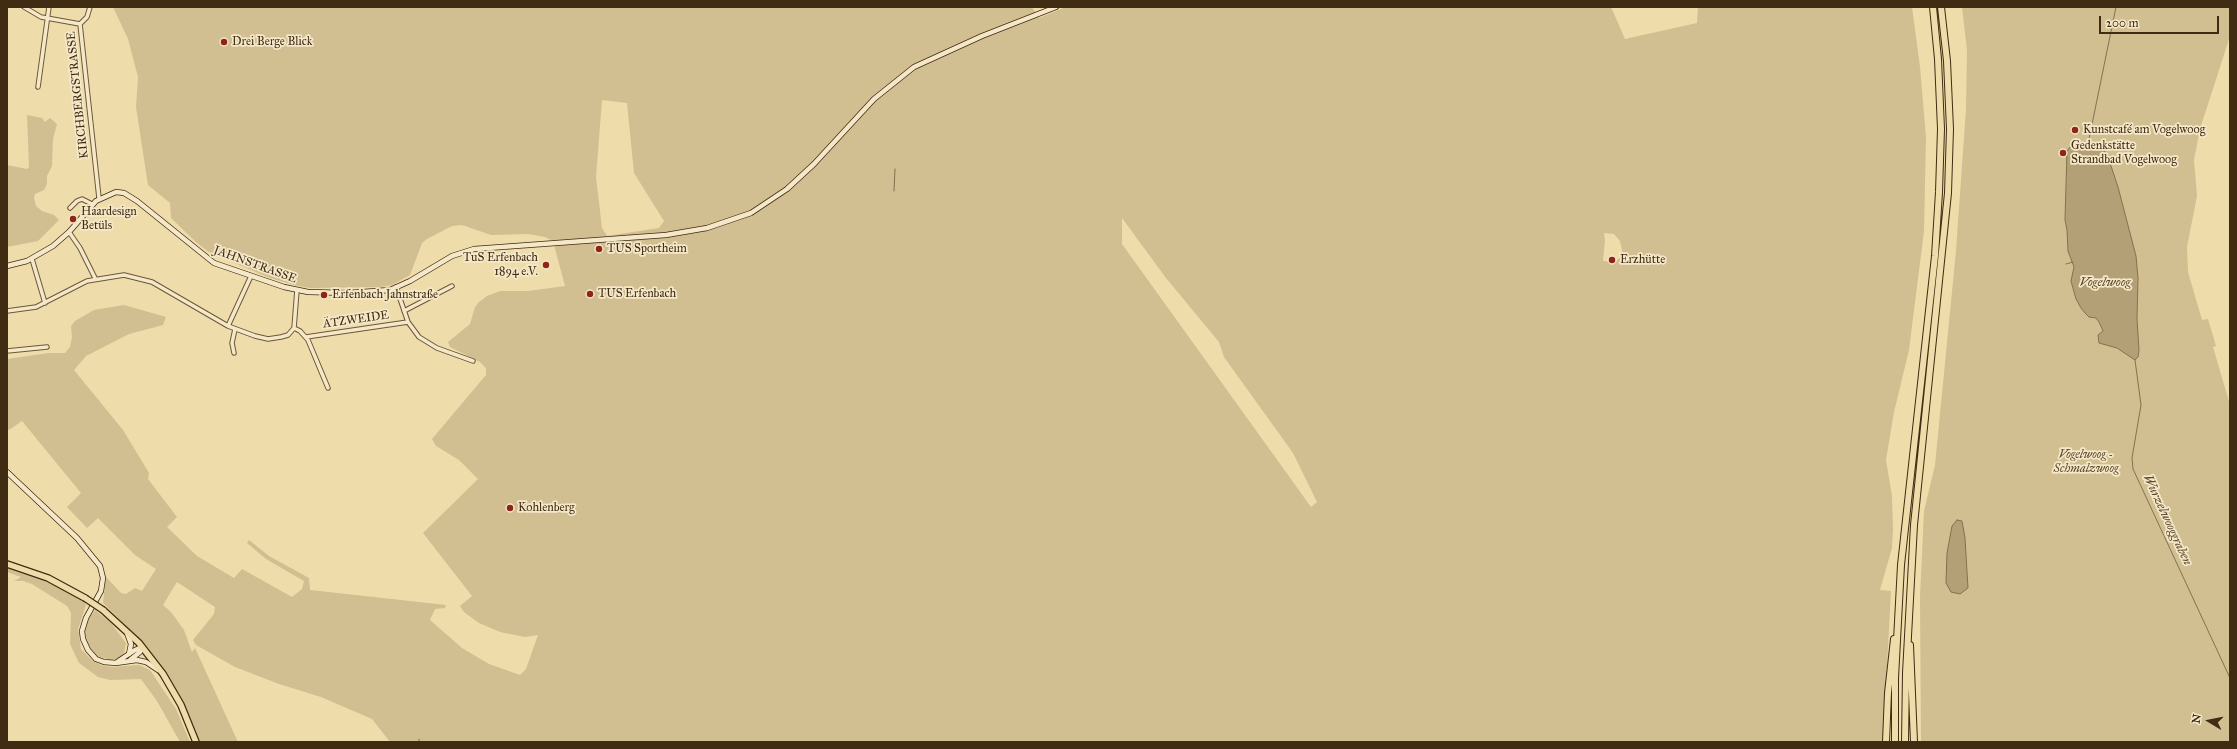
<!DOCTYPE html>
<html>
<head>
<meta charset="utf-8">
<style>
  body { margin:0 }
  #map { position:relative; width:2237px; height:749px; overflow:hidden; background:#efdcab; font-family:"IM FELL Great Primer",serif }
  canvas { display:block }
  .frame { position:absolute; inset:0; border:8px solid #402b13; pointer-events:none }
  .north { position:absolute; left:2189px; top:701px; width:40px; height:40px; -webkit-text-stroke:3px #f5e8c8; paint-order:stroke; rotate:280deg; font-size:11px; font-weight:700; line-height:16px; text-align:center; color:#402b13 }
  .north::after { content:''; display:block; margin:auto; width:14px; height:18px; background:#402b13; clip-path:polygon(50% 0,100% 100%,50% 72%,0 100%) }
  .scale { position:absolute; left:2099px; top:16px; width:120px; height:18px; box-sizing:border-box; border:2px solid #402b13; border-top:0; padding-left:5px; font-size:12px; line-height:14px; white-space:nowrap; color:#402b13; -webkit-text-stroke:3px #f5e8c8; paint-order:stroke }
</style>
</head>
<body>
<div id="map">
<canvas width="2237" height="749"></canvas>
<div class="frame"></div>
<div class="north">N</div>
<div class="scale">200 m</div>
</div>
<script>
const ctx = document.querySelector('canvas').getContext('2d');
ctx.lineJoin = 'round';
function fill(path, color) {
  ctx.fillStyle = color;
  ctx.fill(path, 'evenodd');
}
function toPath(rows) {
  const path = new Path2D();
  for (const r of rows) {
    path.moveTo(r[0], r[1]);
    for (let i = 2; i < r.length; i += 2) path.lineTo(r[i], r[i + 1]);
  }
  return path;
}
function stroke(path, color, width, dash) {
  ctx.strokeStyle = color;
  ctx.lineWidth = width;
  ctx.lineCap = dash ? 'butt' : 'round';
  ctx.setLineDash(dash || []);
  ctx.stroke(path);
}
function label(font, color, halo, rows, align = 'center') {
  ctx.font = font + ' "IM FELL Great Primer",serif';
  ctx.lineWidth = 3.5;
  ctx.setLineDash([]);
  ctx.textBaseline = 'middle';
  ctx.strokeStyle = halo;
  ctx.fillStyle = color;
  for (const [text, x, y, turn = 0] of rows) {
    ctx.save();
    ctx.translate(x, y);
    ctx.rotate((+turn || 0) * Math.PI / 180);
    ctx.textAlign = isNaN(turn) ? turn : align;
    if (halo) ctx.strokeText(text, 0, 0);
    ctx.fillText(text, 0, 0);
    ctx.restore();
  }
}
fill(toPath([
  [113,7,1032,7,1039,18,1066,7,1611,7,1625,39,1697,23,1698,7,1912,7,1920,67,1926,137,1924,231,1909,350,1894,412,1886,460,1892,496,1893,529,1892,548,1880,590,1891,591,1883,742,390,742,372,719,321,697,279,684,235,667,196,645,193,640,214,614,215,607,177,582,163,605,171,612,184,630,192,652,195,648,238,742,200,742,186,707,167,674,147,647,103,603,106,577,121,593,126,594,135,588,142,591,156,569,135,555,98,518,87,528,67,507,81,493,22,421,9,430,7,428,7,359,49,353,65,353,70,347,72,337,71,326,75,321,94,310,124,305,166,317,163,325,129,334,86,356,74,370,123,430,149,473,148,479,177,517,167,527,197,556,234,578,242,569,292,597,302,589,304,581,266,559,247,543,249,540,269,556,309,578,310,590,446,605,445,608,435,609,430,620,462,648,489,664,520,675,526,669,538,635,525,637,500,632,479,623,464,612,460,606,472,596,423,533,478,479,459,460,436,446,432,439,486,375,486,368,480,362,450,347,448,342,470,324,475,307,479,302,487,296,500,291,528,291,565,286,553,241,545,237,528,234,491,235,462,225,452,226,427,239,422,243,410,275,392,285,380,287,310,288,298,286,270,278,209,252,197,243,171,218,170,203,148,185,136,107,138,77,128,39],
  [602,100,627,103,634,173,664,221,659,228,607,236,602,228,596,177],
  [1122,218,1166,278,1219,342,1224,357,1293,453,1317,502,1311,507,1122,244],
  [1604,233,1614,234,1620,241,1623,255,1615,262,1603,261,1605,241],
  [1962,7,2230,7,2230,36,2200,129,2194,160,2197,196,2187,247,2188,272,2202,320,2208,319,2216,346,2213,347,2230,405,2230,742,1921,742,1920,597,1924,511,1935,465,1956,251,1966,109,1967,50],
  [27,115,42,118,45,122,50,118,57,124,53,139,52,166,47,176,47,184,44,190,35,194,34,198,36,206,42,211,54,215,59,220,38,241,7,247,7,165,27,169,29,167],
  [7,568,42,580,69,592,84,602,86,605,78,629,81,649,93,661,101,665,112,667,139,665,150,670,176,709,190,742,180,742,157,701,141,679,110,680,98,677,79,663,70,644,71,613,67,606,32,584,23,581,14,581,21,577,7,572],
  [95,610,111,623,126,643,124,653,119,658,111,660,97,656,86,643,84,634,86,623]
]), '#d1be91');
const water = toPath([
  [2102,146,2108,157,2118,187,2136,256,2138,278,2137,319,2139,350,2138,357,2135,360,2117,348,2099,343,2098,335,2103,331,2099,322,2096,318,2089,317,2085,313,2081,308,2076,299,2071,281,2074,267,2068,251,2067,230,2065,220,2067,151,2070,147,2102,146],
  [1957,520,1962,521,1965,538,1968,588,1960,594,1951,592,1946,583,1947,553,1952,526,1957,520]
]);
fill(water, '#b4a077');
stroke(water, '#86714f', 1);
stroke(toPath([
  [2089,139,2116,7],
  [894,191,895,169],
  [2066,264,2073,262],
  [2135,360,2141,405,2132,458,2133,469,2230,678],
  [419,742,419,739]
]), '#86714f', 1);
const street = toPath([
  [24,7,41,17,80,24],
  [80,24,99,198],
  [80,24,87,17,90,7],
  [38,87,49,7],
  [70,208,77,201,82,199,92,204],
  [69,232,80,248,95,278],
  [32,259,45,303],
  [396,287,408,322,419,337,437,348,473,361],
  [7,311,36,307,87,281,124,275,152,282,228,326,255,336,268,339,281,337,288,335,294,328],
  [404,311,452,286],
  [228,326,251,276],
  [294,328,300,331,308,340,328,388],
  [294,328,297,290],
  [306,337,408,322],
  [7,351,47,347],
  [234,353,232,343,235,329]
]);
const secondary = toPath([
  [7,266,27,261,53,246,69,232,96,201,116,192,124,193,137,201,214,263,284,287,308,292,348,293,390,290,410,281,452,256,474,249,666,235,707,228,751,213,787,189,814,164,874,99,914,67,982,36,1056,7],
  [7,472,77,538,100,566,103,578,101,591,86,618,82,631,83,639,88,650,96,659,104,662,116,663,137,660,146,662,158,670],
  [127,633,131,644,129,654],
  [130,660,140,652,142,647],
  [117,662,135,650,142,647]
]);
const primary = toPath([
  [7,564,48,578,85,598],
  [103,610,139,643,163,674,181,705,196,742]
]);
const highway = toPath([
  [1910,645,1914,742],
  [1886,742,1888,693,1894,639],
  [1895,742,1895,678,1901,565,1935,256,1939,192,1941,129,1938,59,1933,7],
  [1905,742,1906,673,1914,525,1948,193,1950,129,1947,61,1941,7]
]);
stroke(street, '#6c5739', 5.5);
stroke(secondary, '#402b13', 6);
stroke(primary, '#402b13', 8);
stroke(highway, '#402b13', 8);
stroke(street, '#f5e8c8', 3.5);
stroke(secondary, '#f5e8c8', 4.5);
stroke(primary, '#efdcab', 5.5);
stroke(highway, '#efdcab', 6);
const primaryBridge = toPath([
  [85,598,103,610]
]);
stroke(primaryBridge, '#402b13', 8, []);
stroke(primaryBridge, '#efdcab', 5.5);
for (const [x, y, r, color] of [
  [224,42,4,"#8f2418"],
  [2075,130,4,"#8f2418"],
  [2063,153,4,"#8f2418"],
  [73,219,4,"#8f2418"],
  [599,249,4,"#8f2418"],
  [1612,260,4,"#8f2418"],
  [546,265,4,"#8f2418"],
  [590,294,4,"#8f2418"],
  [324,295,4,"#8f2418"],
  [510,508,4,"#8f2418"]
]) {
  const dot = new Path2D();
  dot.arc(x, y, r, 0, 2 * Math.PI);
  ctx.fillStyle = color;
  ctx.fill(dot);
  stroke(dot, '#f5e8c8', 1.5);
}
label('12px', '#402b13', '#f5e8c8', [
  ["Drei Berge Blick",232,42],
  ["Kunstcafé am Vogelwoog",2083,130],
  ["Gedenkstätte",2071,146],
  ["Strandbad Vogelwoog",2071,160],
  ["Haardesign",81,212],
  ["Betüls",81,226],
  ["TUS Sportheim",607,249],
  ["TuS Erfenbach",538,258,"right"],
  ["1894 e.V.",538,272,"right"],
  ["Erzhütte",1620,260],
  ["TUS Erfenbach",598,294],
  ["Erfenbach Jahnstraße",332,295],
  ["Kohlenberg",518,508]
], 'left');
label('12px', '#402b13', '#f5e8c8', [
  ["KIRCHBERGSTRASSE",78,95,-96],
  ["JAHNSTRASSE",255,265,20],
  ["ÄTZWEIDE",356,320,-8]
]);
label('italic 12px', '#5d482c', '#f5e8c8', [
  ["Vogelwoog -",2086,455],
  ["Schmalzwoog",2086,469]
]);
label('italic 13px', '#5d482c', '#f5e8c8', [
  ["Vogelwoog",2105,283],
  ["Wurzelwooggraben",2167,520,65]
]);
</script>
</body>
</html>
